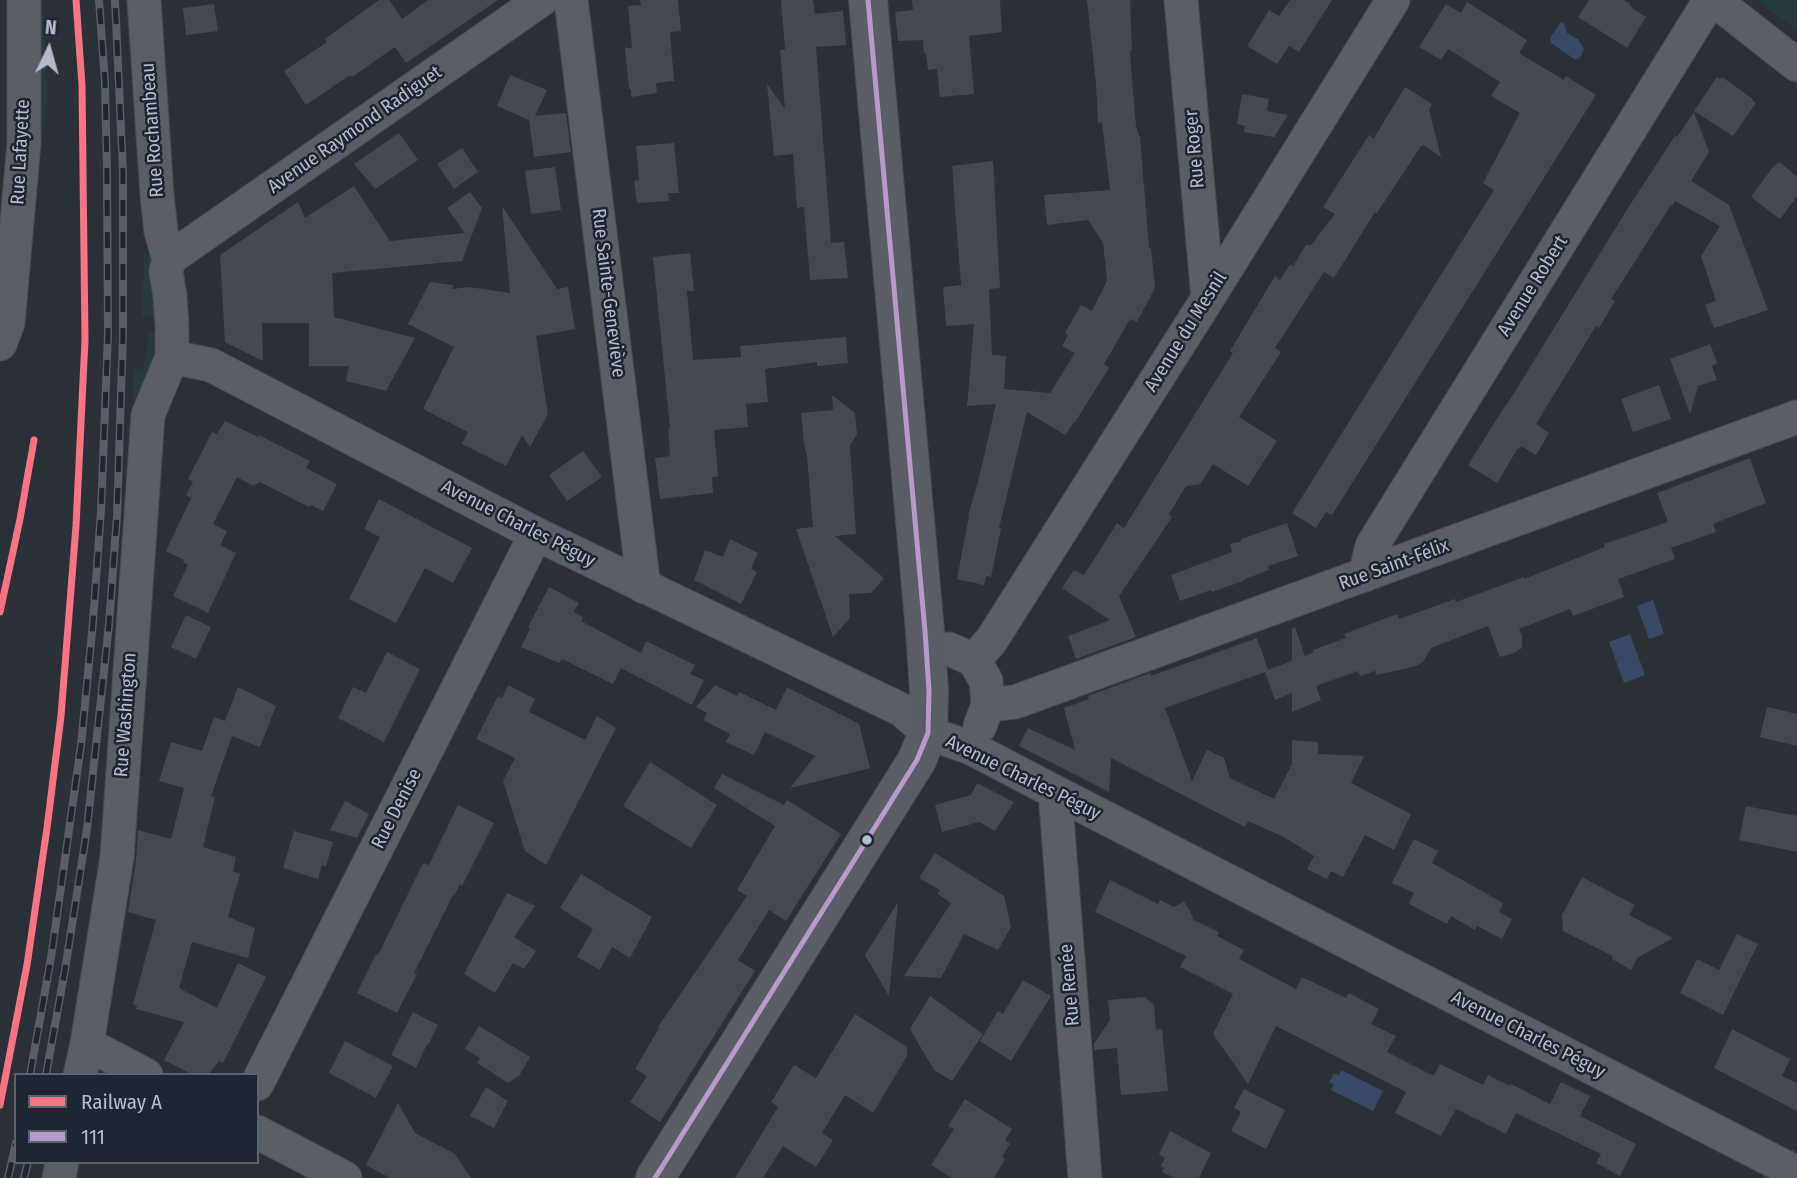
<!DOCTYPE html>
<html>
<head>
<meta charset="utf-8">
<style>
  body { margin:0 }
  #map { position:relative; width:1797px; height:1178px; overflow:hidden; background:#2a3038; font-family:"Fira Sans Condensed",sans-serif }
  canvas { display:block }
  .legend { position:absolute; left:14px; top:1073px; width:245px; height:91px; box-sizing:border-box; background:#1d2633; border:2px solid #59626f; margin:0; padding:9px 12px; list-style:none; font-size:21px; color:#b4bcc9 }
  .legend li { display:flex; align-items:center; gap:14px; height:35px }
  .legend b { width:35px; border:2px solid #59626f }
  .north { position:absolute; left:14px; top:14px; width:70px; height:70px; -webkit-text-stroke:5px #1d2633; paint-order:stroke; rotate:5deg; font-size:19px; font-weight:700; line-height:28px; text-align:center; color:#b4bcc9 }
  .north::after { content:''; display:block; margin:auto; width:24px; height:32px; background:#b4bcc9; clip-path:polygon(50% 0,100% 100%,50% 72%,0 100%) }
</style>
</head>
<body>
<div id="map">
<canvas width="1797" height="1178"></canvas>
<ul class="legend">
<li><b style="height:9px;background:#fc7482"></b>Railway A</li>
<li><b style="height:9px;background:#b899ca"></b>111</li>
</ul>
<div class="north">N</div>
</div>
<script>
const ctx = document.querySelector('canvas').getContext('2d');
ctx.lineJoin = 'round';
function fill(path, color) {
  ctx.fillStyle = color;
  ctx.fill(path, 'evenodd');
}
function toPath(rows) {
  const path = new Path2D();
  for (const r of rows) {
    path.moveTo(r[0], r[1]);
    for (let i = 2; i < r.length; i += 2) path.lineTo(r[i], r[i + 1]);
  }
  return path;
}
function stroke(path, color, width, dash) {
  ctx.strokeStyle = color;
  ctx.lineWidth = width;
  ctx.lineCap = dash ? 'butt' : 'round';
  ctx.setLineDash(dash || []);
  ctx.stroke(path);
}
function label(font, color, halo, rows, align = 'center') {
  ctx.font = font + ' "Fira Sans Condensed",sans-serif';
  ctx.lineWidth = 5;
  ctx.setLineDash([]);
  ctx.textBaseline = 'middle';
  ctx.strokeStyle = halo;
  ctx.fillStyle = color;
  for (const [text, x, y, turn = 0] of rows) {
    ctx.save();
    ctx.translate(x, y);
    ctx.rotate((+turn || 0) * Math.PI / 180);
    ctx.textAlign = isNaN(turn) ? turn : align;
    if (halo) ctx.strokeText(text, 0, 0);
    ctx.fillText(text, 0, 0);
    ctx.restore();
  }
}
fill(toPath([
  [37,0,43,0,47,97,43,141],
  [1757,0,1797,0,1797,31],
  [144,254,151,255,160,286,164,318,142,316],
  [150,332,161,334,158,346,142,384,139,400,133,401,133,370,143,368]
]), '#273a3e');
fill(toPath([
  [1561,22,1564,23,1567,33,1578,39,1584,49,1581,56,1578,59,1574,59,1551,43,1550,38],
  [1653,600,1664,634,1649,639,1637,606],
  [1630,634,1645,675,1624,683,1609,642],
  [1341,1070,1383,1091,1373,1111,1331,1090,1334,1084,1329,1082,1334,1073,1339,1075]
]), '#384963');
fill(toPath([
  [379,0,389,0,402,19,428,0,498,0,406,63,395,47,352,77,350,75,306,105,284,71,327,42,325,39],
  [640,0,678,0,681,31,670,32,674,81,656,83,657,93,631,97,631,89,629,89,625,48,632,48,628,6,641,5],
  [781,0,813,0,815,14,843,11,846,45,816,47,831,243,844,242,848,278,810,280,804,207,797,208,793,154,774,156,767,84,785,109,780,50,785,50],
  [912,0,1000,0,1002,32,969,36,974,94,940,97,937,69,928,70,926,53,924,53,923,40,898,41,895,12,913,10],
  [1087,0,1130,0,1132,51,1130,51,1131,67,1136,126,1139,136,1140,136,1149,248,1151,248,1155,288,1137,322,1130,319,1104,364,1109,368,1075,422,1074,422,1065,435,1027,412,999,528,1001,528,991,577,986,576,984,585,957,579,969,516,968,516,979,478,996,404,967,406,974,324,946,326,943,287,961,285,952,166,993,161,1000,288,989,289,992,355,1006,356,1004,389,1050,393,1075,353,1062,346,1068,335,1065,333,1081,305,1092,311,1107,281,1103,243,1088,220,1047,225,1044,195,1110,190,1102,122,1098,123,1096,84],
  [1290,0,1332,0,1299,52,1289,46,1277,64,1247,46,1269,10,1279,16],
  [1589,0,1624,0,1629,3,1633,9,1646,17,1627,48,1578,17],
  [1467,2,1527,40,1519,53,1564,80,1566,76,1596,95,1332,515,1326,512,1316,528,1292,513,1494,190,1483,183,1520,113,1491,96,1500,82,1448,49,1441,60,1419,47,1446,4,1461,13],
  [214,4,218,31,186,35,183,8],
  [510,75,547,90,535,116,566,113,571,152,534,157,529,120,497,106],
  [1717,77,1720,79,1722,77,1753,99,1752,100,1756,103,1733,136,1694,111],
  [1405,87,1432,104,1429,110,1441,157,1423,145,1421,146,1377,213,1375,212,1334,278,1324,272,1275,348,1281,352,1239,417,1277,441,1248,486,1213,464,1200,484,1186,486,1169,514,1172,517,1119,596,1136,637,1076,659,1068,636,1110,620,1062,588,1074,570,1084,575,1117,523,1124,528,1233,353,1230,351,1275,276,1280,280,1290,264,1293,266,1306,245,1311,245,1335,214,1323,207,1369,135,1374,138],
  [1242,94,1269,99,1267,111,1288,115,1274,137,1244,132,1245,126,1237,124],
  [1694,112,1709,152,1691,181,1729,205,1768,310,1714,328,1705,305,1716,301,1701,256,1720,226,1675,201,1672,206,1671,205,1611,299,1615,301,1599,328,1596,326,1536,424,1549,433,1536,455,1521,446,1520,449,1518,448,1497,483,1468,465,1505,406,1506,406,1628,208,1675,136,1677,137],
  [399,133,418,160,375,189,354,164],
  [674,143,679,193,668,193,669,201,637,203,634,181,639,180,636,146],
  [462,148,478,172,454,189,437,164],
  [1779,162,1797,176,1797,196,1780,219,1751,197,1772,168],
  [555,167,561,210,531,214,525,171],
  [354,186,390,241,465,233,447,208,470,192,482,208,462,261,332,273,334,317,415,338,386,391,346,381,349,366,309,366,309,323,262,323,263,361,225,342,220,255,298,202,305,218],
  [502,206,557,289,568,287,575,329,536,336,548,414,530,447,522,435,506,466,462,444,468,432,423,409,454,347,408,324,430,282,453,285,452,289,469,287,510,293],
  [690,253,694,291,687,291,693,360,741,357,740,346,846,337,848,363,817,366,817,362,765,369,768,402,746,404,748,427,714,430,718,476,712,477,713,493,660,499,655,458,670,456,668,429,670,428,653,257],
  [1710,344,1717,363,1712,366,1717,380,1698,386,1690,414,1670,359],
  [1659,385,1671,419,1633,432,1621,399],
  [832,395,855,413,857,434,850,446,856,534,835,536,884,578,871,593,849,594,850,618,833,637,796,529,813,527,807,457,804,444,801,413,833,410],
  [225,421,258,437,259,435,310,461,306,468,337,484,323,511,311,505,309,507,260,482,253,486,237,477,213,524,227,531,220,545,236,553,208,613,173,596,188,565,183,562,184,560,166,551,191,498,186,495,193,482,188,479,212,432,217,434],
  [583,451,602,477,567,501,549,475],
  [1750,458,1766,503,1713,524,1716,532,1671,548,1675,559,1618,579,1624,597,1573,616,1570,609,1519,629,1522,636,1522,648,1514,653,1500,657,1488,626,1431,648,1423,662,1416,666,1377,675,1375,671,1360,676,1358,671,1316,686,1321,700,1292,712,1292,693,1275,700,1265,672,1165,708,1192,781,1207,750,1224,758,1230,778,1274,799,1292,764,1292,740,1318,742,1318,754,1364,756,1351,783,1411,814,1394,850,1365,835,1343,877,1331,871,1327,879,1307,869,1314,856,1284,837,1248,821,1245,827,1111,758,1109,792,1019,746,1028,728,1075,750,1064,708,1089,699,1088,696,1150,673,1151,676,1257,638,1268,670,1292,661,1292,628,1295,627,1305,656,1314,652,1313,650,1346,638,1344,634,1397,614,1399,619,1455,599,1456,602,1524,577,1524,579,1605,547,1604,544,1668,522,1657,493],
  [379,499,472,548,453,583,425,568,396,623,349,599,380,537,364,529],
  [1287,523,1298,556,1268,566,1269,570,1243,580,1243,581,1212,592,1211,590,1180,601,1171,575,1232,552,1230,544,1242,541,1241,539],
  [730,539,758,553,751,569,757,572,741,604,694,580,705,550,723,557],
  [549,587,579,603,574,612,583,617,581,621,641,653,646,641,695,665,690,674,704,680,692,705,621,668,613,684,562,659,559,663,521,647,530,629,528,627],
  [186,615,211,627,196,659,171,647],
  [387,652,420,669,384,742,338,718,353,687,366,693],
  [508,685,535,699,529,712,585,740,597,716,616,728,546,865,525,851,503,781,515,758,476,739,498,696,502,698],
  [715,685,737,696,739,692,776,710,787,687,859,724,870,768,790,788,815,756,765,732,754,755,726,742,730,734,703,720,707,713,696,707],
  [238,687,276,706,260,747,232,736,211,796,215,797,203,847,236,857,233,871,240,874,228,917,255,928,248,958,192,942,179,988,217,1008,238,963,266,977,223,1063,219,1061,208,1075,193,1075,164,1060,184,1022,136,1009,137,1006,133,1004,156,920,128,912,136,860,138,830,171,839,184,788,159,781,171,742,202,751,214,717,225,721],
  [1767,707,1797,714,1797,746,1760,737],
  [650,762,717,805,691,848,623,806],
  [722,774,784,805,787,800,841,834,786,921,769,910,738,960,755,971,660,1122,630,1102,647,1076,635,1069,659,1028,658,1027,747,896,737,890,775,826,714,788],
  [977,783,1014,802,995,831,979,822,942,832,935,805,971,795],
  [345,801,369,814,357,838,330,830],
  [458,805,494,823,462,886,460,884,454,896,453,895,414,973,417,974,397,1013,357,993,376,954,378,955,423,863,429,865],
  [1746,806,1797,816,1797,852,1739,840],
  [294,831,333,842,326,866,322,865,318,879,283,868],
  [1414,839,1438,851,1432,863,1503,903,1499,912,1512,919,1502,939,1477,926,1475,930,1451,916,1447,924,1409,904,1414,893,1392,883],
  [935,853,1004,896,1011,927,998,950,964,934,941,978,904,976,951,903,938,894,940,890,919,878],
  [581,874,652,917,630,958,612,947,600,970,577,957,593,929,560,908],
  [1582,877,1635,905,1629,915,1673,938,1637,958,1631,970,1612,959,1613,956,1563,931,1562,915],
  [1110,880,1158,904,1160,900,1174,907,1184,901,1193,917,1192,919,1219,932,1217,936,1244,950,1239,959,1296,989,1302,977,1346,998,1349,993,1379,1009,1371,1024,1396,1036,1387,1052,1434,1076,1440,1064,1483,1085,1488,1075,1510,1086,1511,1084,1550,1104,1561,1082,1590,1096,1580,1116,1636,1144,1620,1176,1596,1163,1601,1154,1516,1113,1506,1134,1456,1109,1441,1136,1395,1113,1406,1092,1276,1026,1248,1084,1213,1034,1233,994,1180,967,1186,956,1095,912],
  [507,893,535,906,514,937,536,951,524,969,513,963,495,993,464,974],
  [898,902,889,996,865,955],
  [1737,934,1758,944,1723,1015,1680,993,1697,959,1719,970],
  [1023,980,1051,996,1011,1061,980,1041,998,1011,1003,1014],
  [930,996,983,1034,952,1081,934,1070,910,1029],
  [1145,997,1154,1005,1156,1030,1162,1029,1168,1091,1121,1095,1117,1048,1094,1050,1094,1044,1110,1020,1108,1000],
  [413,1012,438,1025,428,1045,427,1044,416,1068,391,1055],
  [855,1014,907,1047,907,1056,873,1113,845,1095,822,1133,833,1140,816,1167,783,1146,763,1178,735,1178,778,1107,771,1102,794,1065,816,1078],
  [479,1026,530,1057,519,1076,508,1083,477,1063,480,1058,465,1049],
  [1732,1029,1790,1059,1782,1076,1797,1083,1797,1111,1714,1068],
  [345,1041,393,1066,376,1098,329,1073],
  [486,1087,508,1101,494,1128,470,1116],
  [1244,1089,1285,1110,1266,1149,1231,1131,1241,1112,1234,1108],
  [965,1099,1012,1129,1005,1140,1010,1144,1002,1157,1005,1159,994,1178,952,1178,931,1165,954,1129,948,1126],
  [398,1103,415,1133,455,1154,471,1178,390,1178,366,1165],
  [1170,1131,1211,1153,1199,1178,1175,1178,1162,1172,1164,1168,1161,1166,1165,1158,1159,1154]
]), '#444950');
const street = toPath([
  [571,0,644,587],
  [1181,0,1208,298],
  [1714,0,1797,65],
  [169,259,541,0],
  [0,344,8,323,24,143,24,0],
  [172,357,211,365,536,534,902,710,928,733,971,748,1055,792,1797,1173],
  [1365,575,1372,546,1710,0],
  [927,653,949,649,974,660,986,681,988,705,980,726],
  [974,660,991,641,1208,298,1393,0],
  [988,705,1015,702,1797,417],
  [1055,792,1085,1178],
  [87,1044,146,1075],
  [80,1075,87,1044,117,857,148,415,172,357,172,326,170,296,166,272,169,259,161,232,157,195,144,0],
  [257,1084,536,534],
  [257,1132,345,1178],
  [59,1178,62,1162]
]);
const secondary = toPath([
  [655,1178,917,760,928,733,929,690,925,631,868,0]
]);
stroke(street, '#484c53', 35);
stroke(secondary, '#484c53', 40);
stroke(street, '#5a5e66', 33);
stroke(secondary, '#595d64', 38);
const rail = toPath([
  [30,1075,51,958,81,745,93,622,101,510,108,334,107,172,105,82,99,0],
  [46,1075,66,964,87,829,109,624,117,515,123,334,123,172,115,0],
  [8,1178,16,1143],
  [24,1178,28,1162]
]);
stroke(rail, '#595d64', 8);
stroke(rail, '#1d2633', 5, [16]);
stroke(toPath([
  [655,1178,917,760,928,733,929,690,925,631,868,0]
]), '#b899ca', 5);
stroke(toPath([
  [0,612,20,519,34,440],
  [0,1105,27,965,47,828,61,716,76,526,85,340,82,85,76,0]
]), '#fc7482', 7);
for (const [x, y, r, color] of [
  [867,840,6,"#b4bcc9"]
]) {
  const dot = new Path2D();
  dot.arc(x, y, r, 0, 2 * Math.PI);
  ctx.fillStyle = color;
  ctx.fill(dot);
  stroke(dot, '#1d2633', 2.5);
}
label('19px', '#b4bcc9', '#1d2633', [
  ["Rue Rochambeau",153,130,-94],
  ["Avenue Raymond Radiguet",355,130,-35],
  ["Rue Roger",1195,149,-95],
  ["Rue Lafayette",21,152,-87],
  ["Avenue Robert",1533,286,-58],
  ["Rue Sainte-Geneviève",608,293,83],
  ["Avenue du Mesnil",1186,332,-58],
  ["Avenue Charles Péguy",518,524,27],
  ["Rue Saint-Félix",1394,565,-20],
  ["Rue Washington",126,715,-86],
  ["Avenue Charles Péguy",1023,778,26],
  ["Rue Denise",397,809,-63],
  ["Rue Renée",1070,985,-95],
  ["Avenue Charles Péguy",1528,1035,27]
]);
</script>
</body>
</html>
